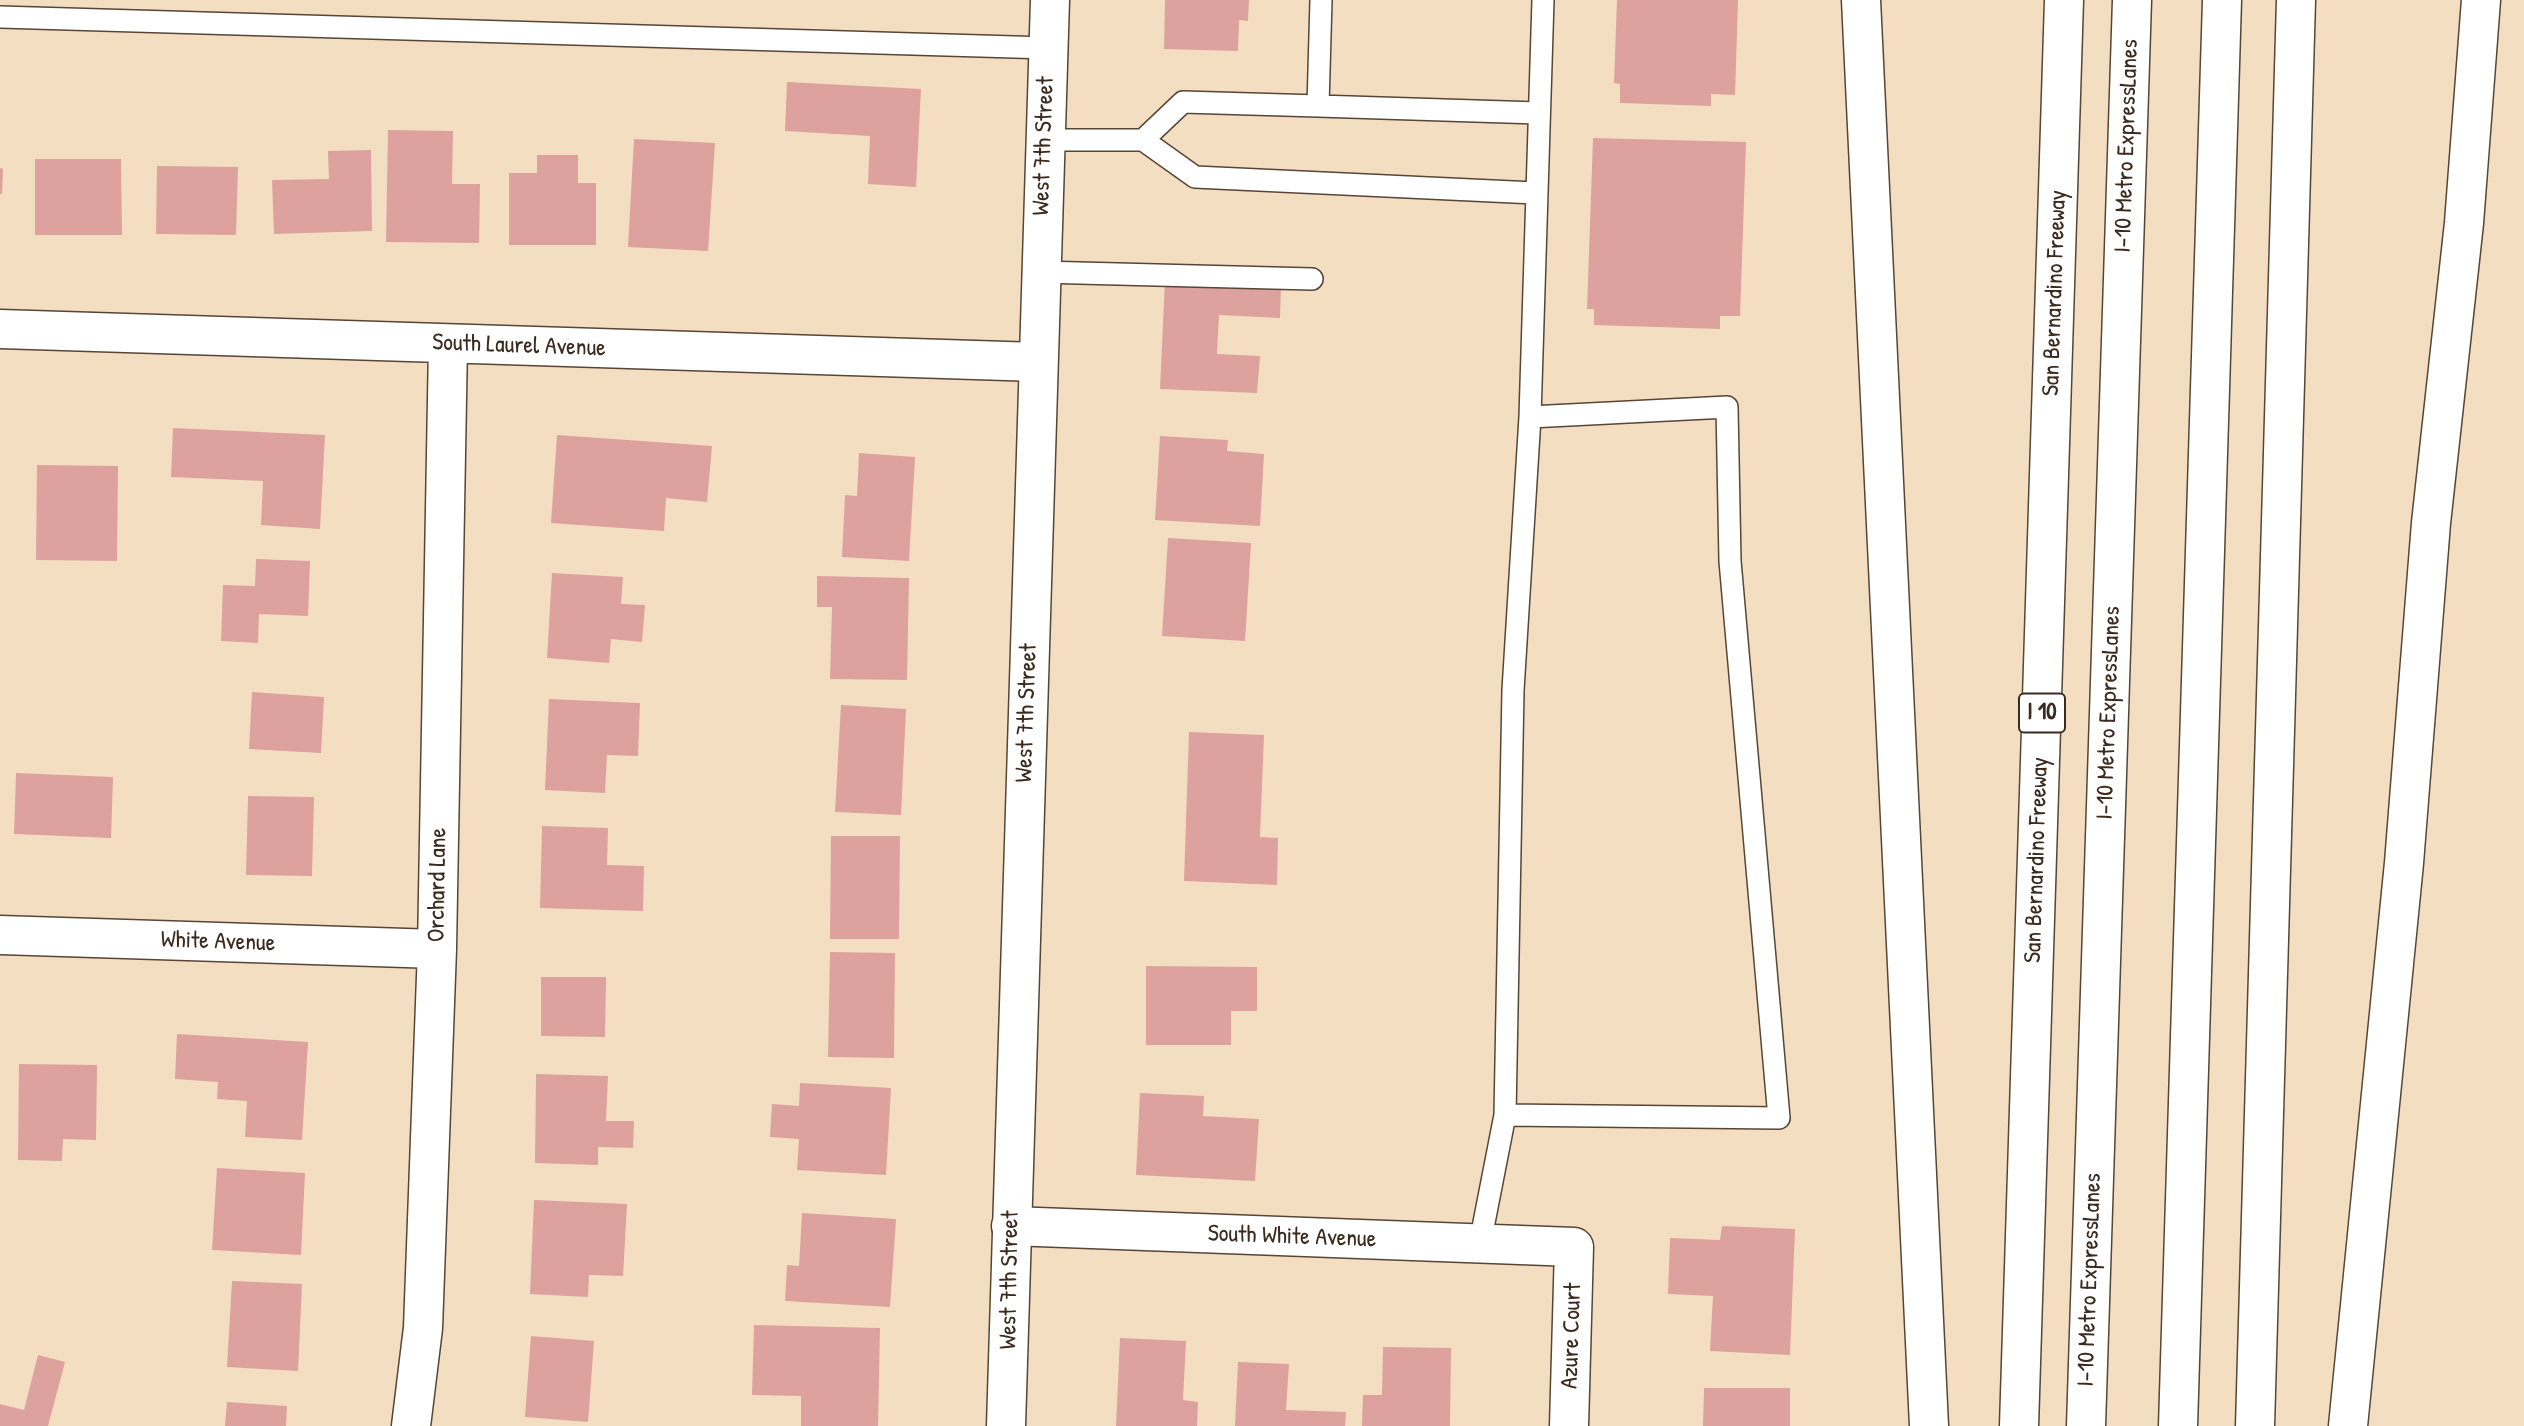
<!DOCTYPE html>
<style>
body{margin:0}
canvas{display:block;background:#f4dec1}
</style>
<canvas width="2524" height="1426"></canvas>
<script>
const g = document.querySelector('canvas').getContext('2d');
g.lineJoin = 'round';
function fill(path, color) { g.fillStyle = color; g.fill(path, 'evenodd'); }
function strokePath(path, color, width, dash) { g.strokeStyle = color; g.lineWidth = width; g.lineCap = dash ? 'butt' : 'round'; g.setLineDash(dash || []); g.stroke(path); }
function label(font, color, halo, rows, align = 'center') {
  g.font = font + ' "Patrick Hand",sans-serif'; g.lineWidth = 5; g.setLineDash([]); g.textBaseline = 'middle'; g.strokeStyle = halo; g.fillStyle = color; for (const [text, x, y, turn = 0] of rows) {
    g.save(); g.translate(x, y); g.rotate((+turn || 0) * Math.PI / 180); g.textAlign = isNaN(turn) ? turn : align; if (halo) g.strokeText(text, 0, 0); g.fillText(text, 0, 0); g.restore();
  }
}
const building = new Path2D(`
 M1165 0H1249L1248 21 1239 20 1238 51 1164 49Z
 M1617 0H1738L1735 95 1711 94V106L1620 103V84L1614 83Z
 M787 82 921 89 916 187 868 184 870 136 785 131Z
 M388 130 453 131 452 184H480L479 243 386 242Z
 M1593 138 1746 142 1740 316H1720V329L1594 325V309H1587Z
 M634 139 715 143 708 251 628 247Z
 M371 150 372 231 274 234 272 180 329 179 328 151Z
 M537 155H578V183H596V245H509V173H537Z
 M35 159H121L122 235H35Z
 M157 166 238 167 236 235 156 234Z
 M0 168 3 169 2 194H0Z
 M1165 280 1281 286 1280 318 1219 315 1217 354 1260 356 1257 393 1160 389Z
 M173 428 325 435 320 529 261 525 263 481 171 477Z
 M557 435 712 446 707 502 666 498 664 531 551 523Z
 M1160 436 1228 440 1227 451 1264 454 1260 526 1155 520Z
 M859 453 915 457 909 561 842 557 845 495 857 496Z
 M37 465 118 466 117 561 36 560Z
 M1168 538 1251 543 1245 641 1162 636Z
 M256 559 310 561 308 616 259 614 258 643 221 641 223 585 255 586Z
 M552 573 623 577 621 604 645 605 642 642 611 639 609 663 547 658Z
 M817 576 909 578 907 680 830 679 832 607H817Z
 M252 692 324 697 321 753 249 749Z
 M549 699 640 703 638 756 607 755 605 793 545 790Z
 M841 705 906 709 901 815 835 812Z
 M1189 732 1264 735 1260 837 1278 838 1277 885 1184 881Z
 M16 773 113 777 111 838 14 834Z
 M248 796 314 797 312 876 246 875Z
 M542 826 608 828 607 865 644 866 643 911 540 908Z
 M831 836H900L899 939H830Z
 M830 952 895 953 894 1058 828 1057Z
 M1146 966 1257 967V1011H1231V1045H1146Z
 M541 977H606L605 1037 541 1036Z
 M177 1034 308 1042 302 1140 245 1137 247 1101 217 1099 218 1082 175 1079Z
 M19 1064 97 1065 96 1140 63 1139 62 1161 18 1160Z
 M536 1074 608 1076 606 1121H634L633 1148 598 1147V1165L535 1163Z
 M800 1083 891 1088 886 1175 797 1170 799 1139 770 1137 772 1104 799 1106Z
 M1140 1093 1204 1096 1203 1116 1259 1119 1255 1181 1136 1175Z
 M217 1168 305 1173 301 1255 212 1250Z
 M534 1200 627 1204 623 1276 589 1275 588 1297 530 1294Z
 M802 1213 896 1219 890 1307 785 1301 787 1265 799 1266Z
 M1722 1226 1795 1229 1790 1355 1710 1351 1713 1296 1668 1294 1670 1238 1720 1240Z
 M232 1281 302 1284 298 1371 227 1367Z
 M754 1325 880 1328 878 1426H801V1396L752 1395Z
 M531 1336 594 1341 588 1422 525 1417Z
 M1120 1338 1186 1341 1183 1400 1198 1402 1197 1426H1116Z
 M1383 1347 1451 1348 1450 1426H1362L1363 1395H1382Z
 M38 1355 65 1362 48 1426H0V1404L24 1410Z
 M1238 1362 1289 1364 1286 1410 1346 1412 1345 1426H1235Z
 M1704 1388H1790V1426H1703Z
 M227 1402 287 1406 286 1426H225Z`);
const service = new Path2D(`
 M0 17 1048 48
 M1318 106 1538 113
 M1045 140H1143L1195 177 1535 193
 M1143 140 1183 102 1318 106 1321 0
 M1040 272 1312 279
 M1505 1115 1779 1118 1730 561 1727 407 1530 417
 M1480 1243 1505 1115 1513 690 1530 417 1543 0`);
const minor = new Path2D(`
 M0 329 1038 362
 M0 935 437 949
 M1011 1226 1574 1247 1569 1426
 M411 1426 423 1328 437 949 448 344`);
const tertiary = new Path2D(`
 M1006 1426 1050 0`);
const motorway = new Path2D(`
 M1861 0 1929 1426
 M2019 1426 2064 0
 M2086 1426 2132 0
 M2178 1426 2222 0
 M2255 1426 2296 0
 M2348 1426 2404 863 2431 523 2464 223 2481 0`);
const shields = [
 [2042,713,46]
];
const shieldNames = [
 ["I 10",2042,713]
];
const streetNames = [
 ["West 7th Street",1044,146,-88],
 ["I-10 Metro ExpressLanes",2127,146,-88],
 ["San Bernardino Freeway",2055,293,-88],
 ["South Laurel Avenue",519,346,2],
 ["West 7th Street",1027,713,-88],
 ["I-10 Metro ExpressLanes",2109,713,-88],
 ["San Bernardino Freeway",2037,860,-88],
 ["Orchard Lane",438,885,-89],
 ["White Avenue",218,942,2],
 ["South White Avenue",1292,1237,2],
 ["West 7th Street",1010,1280,-89],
 ["I-10 Metro ExpressLanes",2090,1280,-88],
 ["Azure Court",1572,1336,-88]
];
fill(building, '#dea29e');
strokePath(service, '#574536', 24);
strokePath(minor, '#574536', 41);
strokePath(tertiary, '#574536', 41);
strokePath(motorway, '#574536', 41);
strokePath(service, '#fff', 21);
strokePath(minor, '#fff', 38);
strokePath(tertiary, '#fff', 38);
strokePath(motorway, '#fff', 38);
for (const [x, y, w] of shields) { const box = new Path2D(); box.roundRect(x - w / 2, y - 19.5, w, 39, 5); g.fillStyle = '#fff'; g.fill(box); strokePath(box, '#3b2a1e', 2); }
label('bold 23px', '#3b2a1e', null, shieldNames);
label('24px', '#3b2a1e', '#fff', streetNames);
</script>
